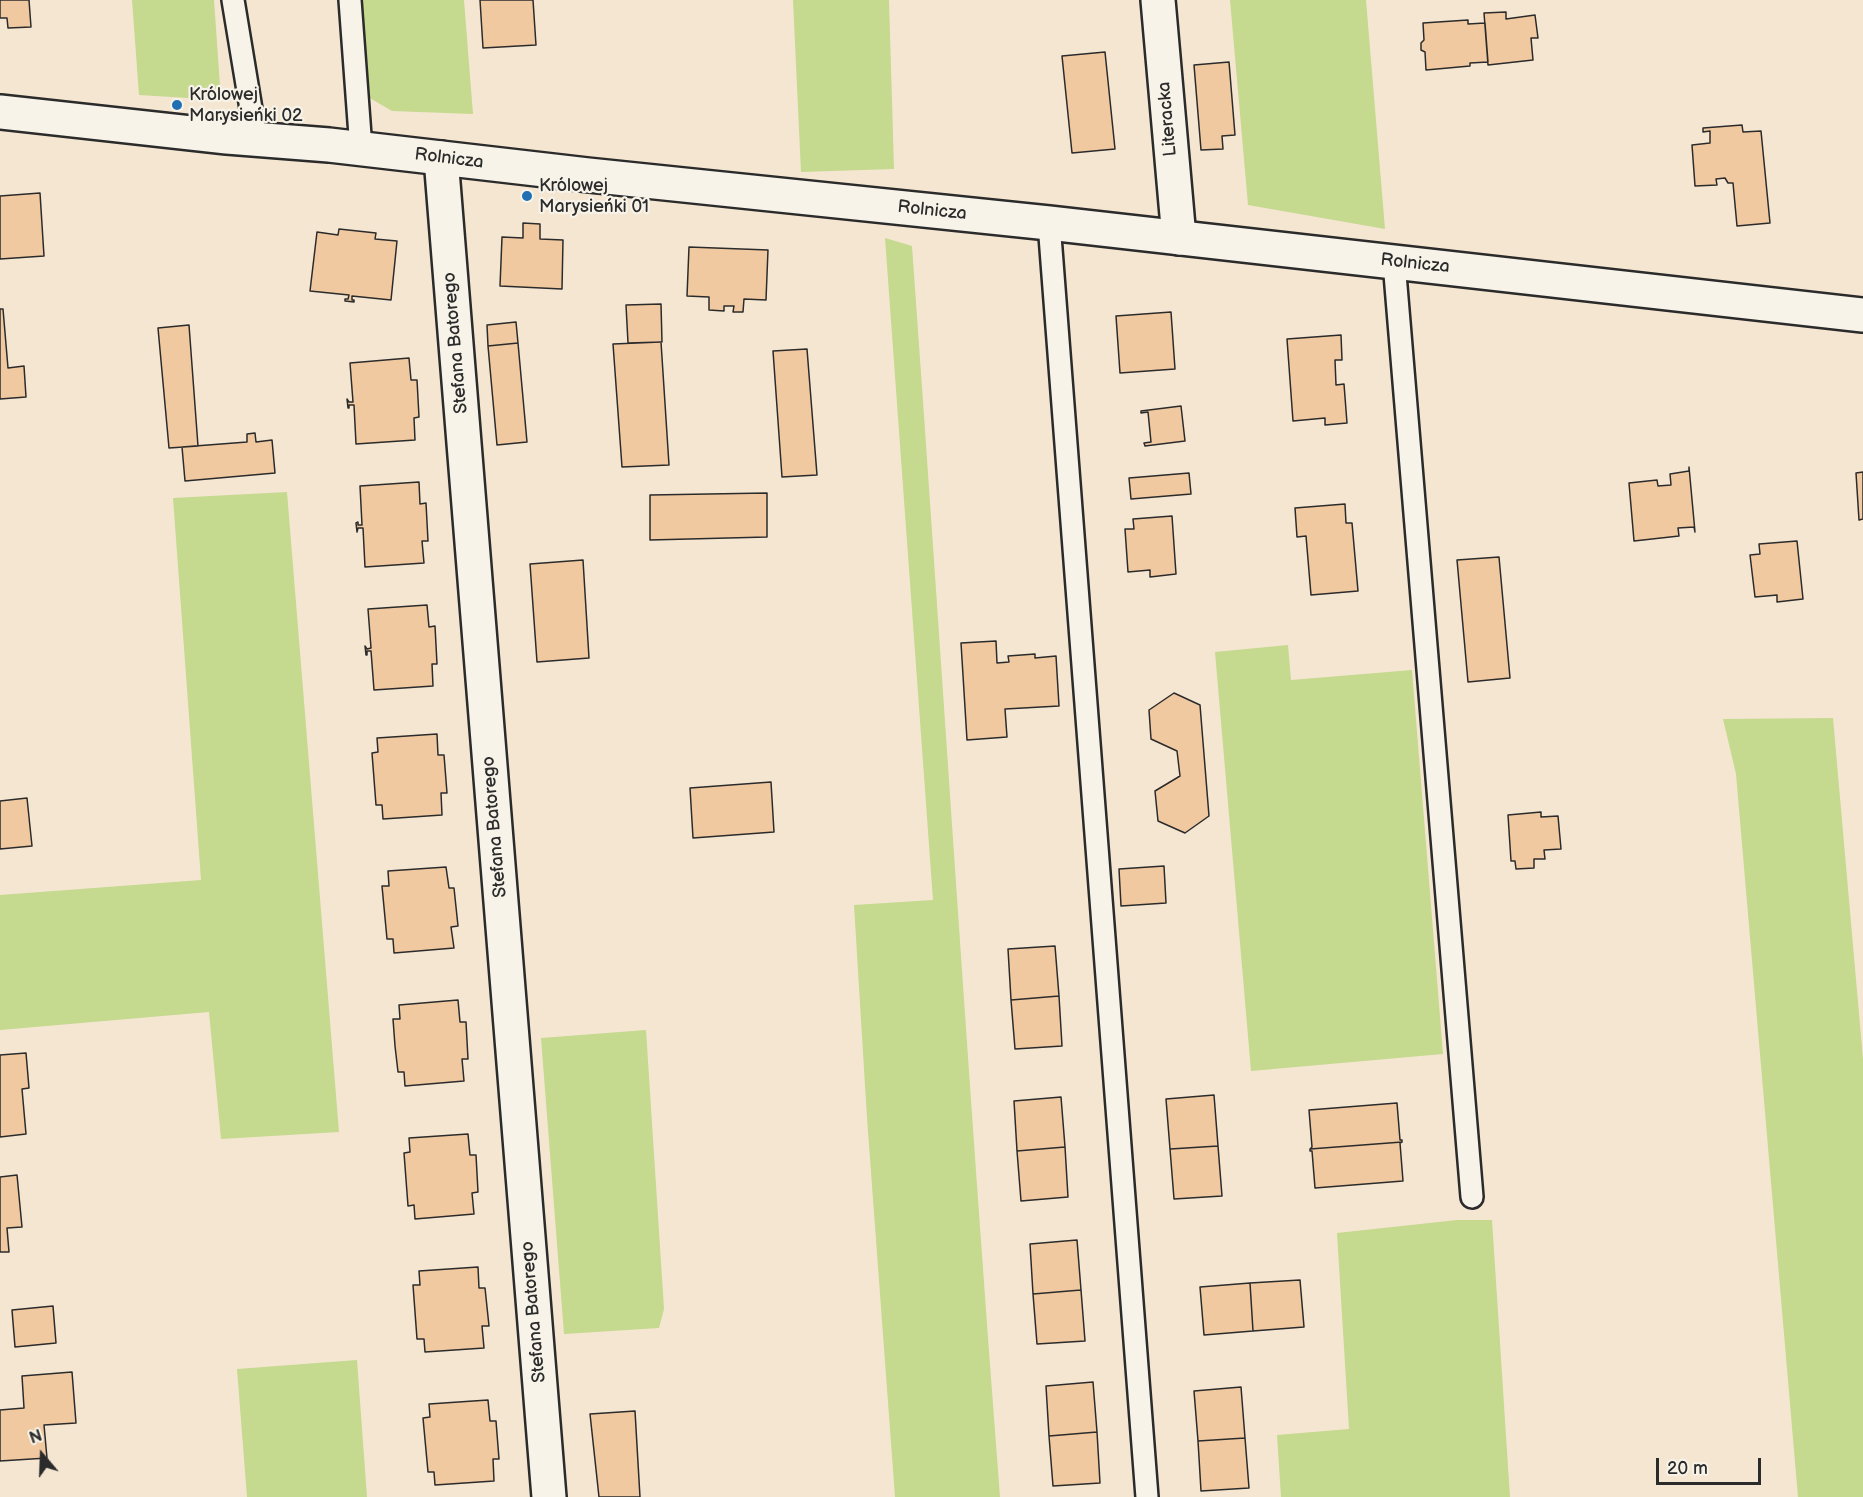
<!DOCTYPE html>
<meta charset="utf-8">
<style>
body{margin:0}
#map{position:relative;width:1863px;height:1497px;overflow:hidden;background:#f5e6d2;font-family:"Balsamiq Sans",sans-serif}
canvas{display:block}
.north{position:absolute;left:12px;top:1425px;width:60px;height:60px;-webkit-text-stroke:4px #f7f3e8;paint-order:stroke;rotate:341deg;font-size:16px;font-weight:700;line-height:24px;text-align:center;color:#2b2b2b}
.north::after{content:'';display:block;margin:auto;width:21px;height:27px;background:#2b2b2b;clip-path:polygon(50% 0,100% 100%,50% 72%,0 100%)}
.scale{position:absolute;left:1656px;top:1458px;width:105px;height:27px;box-sizing:border-box;border:3px solid #2b2b2b;border-top:0;padding-left:8px;font-size:18px;line-height:21px;white-space:nowrap;color:#2b2b2b;-webkit-text-stroke:4px #f7f3e8;paint-order:stroke}
</style>
<div id="map">
<canvas width="1863" height="1497"></canvas>
<div class="north">N</div>
<div class="scale">20 m</div>
</div>
<script>
const g = document.querySelector('canvas').getContext('2d');
g.lineJoin = 'round';
function fill(path, color) { g.fillStyle = color; g.fill(path, 'evenodd'); }
function strokePath(path, color, width, dash) { g.strokeStyle = color; g.lineWidth = width; g.lineCap = dash ? 'butt' : 'round'; g.setLineDash(dash || []); g.stroke(path); }
function label(font, color, halo, rows, align = 'center') {
  g.font = font + ' "Balsamiq Sans",sans-serif'; g.lineWidth = 4.5; g.setLineDash([]); g.textBaseline = 'middle'; g.strokeStyle = halo; g.fillStyle = color; for (const [text, x, y, turn = 0] of rows) {
    g.save(); g.translate(x, y); g.rotate((+turn || 0) * Math.PI / 180); g.textAlign = isNaN(turn) ? turn : align; if (halo) g.strokeText(text, 0, 0); g.fillText(text, 0, 0); g.restore();
  }
}
const green = new Path2D(`
 M132 0H214L221 100 139 95Z
 M361 0H464L473 114 392 111 368 97Z
 M793 0H889L894 169 801 172Z
 M1230 0H1366L1385 229 1248 205Z
 M885 238 912 246C942 663 968 1080 1000 1497H895L867 1118 854 905 933 900Z
 M287 492 339 1132 221 1139 209 1012 0 1030V895L201 880 173 498Z
 M1288 645 1291 680 1412 670 1443 1054 1251 1071 1215 652Z
 M1833 718 1863 1059V1497H1798L1736 774 1723 719Z
 M646 1030 664 1309 659 1328 564 1334 541 1038Z
 M1457 1220H1492L1510 1497H1281L1277 1435 1349 1429 1337 1233Z
 M357 1360 367 1497H247L237 1369Z`);
const building = new Path2D(`
 M0 0H29L31 27 8 28 7 18H0Z
 M480 0H533L536 45 483 48Z
 M1506 12V19L1535 15 1538 38H1531L1533 60 1488 65 1484 13Z
 M1468 20V24L1485 23 1488 62 1470 63V66L1426 70 1425 52 1421 50V43L1424 40 1423 23Z
 M1105 52 1115 149 1072 153 1062 56Z
 M1229 62 1235 135 1222 136 1223 149 1201 150 1194 65Z
 M1742 125 1743 132 1761 131 1770 223 1737 226 1733 183H1728L1725 178 1716 179 1717 185 1695 186 1692 145 1710 143V131L1703 132V128Z
 M40 193 44 256 0 259V196Z
 M523 223 540 224V239L563 240 562 289 500 286 502 237 523 238Z
 M339 229 376 233 375 239 397 241 391 300 352 296V300H354V302L345 301V299H348L349 295 310 291 317 232 338 235Z
 M689 247 768 250 766 300 744 299 743 312H733L734 306H724V311L709 310V297L687 296Z
 M661 304 662 342 628 343 626 305Z
 M0 309H3L8 368 24 366 26 397 0 399Z
 M1171 312 1175 369 1120 373 1116 316Z
 M516 322 518 343 488 346 487 325Z
 M189 325 198 446 169 448 158 328Z
 M1341 335 1342 360H1335L1336 385 1344 384 1347 423 1325 425V418L1293 421 1287 339Z
 M661 342 669 465 622 467 613 344Z
 M518 343 527 442 497 445 488 346Z
 M807 349 817 475 782 477 773 351Z
 M409 358 411 380H417L419 417 414 418 415 440 356 444 354 405H349V408H348L347 399 349 402H353L350 363Z
 M1181 406 1185 441 1145 446 1144 443 1151 442 1148 412 1141 413V411Z
 M255 433 256 442 272 440 275 473 185 481 182 447 247 442V434Z
 M1689 467 1695 532 1694 527 1678 528 1679 536 1634 541 1629 483 1657 480 1658 486 1671 485 1670 474 1689 471Z
 M1863 472V519L1859 520 1856 473Z
 M1189 473 1191 494 1131 499 1129 478Z
 M419 482 420 504 426 503 428 541H422L424 563 365 567 363 528H358L357 532 356 523 358 522V525H362L360 486Z
 M767 493V537L650 540V495Z
 M1345 504 1346 523H1352L1358 591 1311 595 1306 536 1297 537 1295 508Z
 M1172 516 1176 574 1150 577V570L1128 572 1125 529H1134L1133 519Z
 M1797 541 1803 599 1777 602V595L1755 597 1750 555 1760 554 1759 544Z
 M1499 557 1510 678 1468 682 1457 560Z
 M583 560 589 658 537 662 530 564Z
 M427 605 429 627 435 626 437 664H432L433 686 374 690 371 651H367V655H366L365 646 367 649 371 648 368 609Z
 M996 641 997 663 1009 662 1008 656 1035 654V658L1056 656 1059 706 1005 709 1007 737 967 740 961 643Z
 M1174 693 1200 705 1209 816 1185 833 1158 821 1155 791 1180 776 1177 751 1151 739 1149 710Z
 M437 734 438 755H444L447 793H441L442 815 383 819 382 805H376L372 753 378 752 377 738Z
 M771 782 774 832 693 838 690 788Z
 M27 798 32 846 0 849V801Z
 M1541 812V817L1558 816 1561 849 1544 850 1545 859H1534V868L1516 869 1515 861H1511L1508 815Z
 M1164 866 1166 903 1121 906 1119 869Z
 M446 867 449 888H454L458 926 451 927 454 948 394 953 393 939H387L382 886H389L388 871Z
 M1055 946 1059 996 1011 1000 1008 949Z
 M1059 996 1062 1046 1015 1049 1011 1000Z
 M458 1000 460 1022H466L468 1059H462L464 1081 405 1086 404 1072H398L395 1046 393 1019H400L399 1005Z
 M26 1053 29 1088 22 1089 26 1134 0 1137V1055Z
 M1214 1095 1218 1146 1170 1149 1166 1099Z
 M1061 1097 1065 1147 1017 1151 1014 1101Z
 M1397 1103 1400 1140H1402V1142L1310 1149 1312 1147 1309 1110Z
 M468 1134 470 1155H476L478 1192 472 1193 474 1214 415 1219 414 1205 408 1206 404 1153 410 1152 409 1138Z
 M1402 1142 1400 1143 1403 1181 1315 1188 1312 1151H1310V1149Z
 M1218 1146 1222 1196 1174 1199 1170 1149Z
 M1065 1147 1068 1197 1021 1201 1017 1151Z
 M17 1175 22 1227 7 1228 9 1252H0V1177Z
 M1077 1240 1081 1290 1033 1294 1030 1244Z
 M478 1267 479 1288H485L489 1326H482L484 1348 425 1352 424 1339H417L413 1285H420L419 1271Z
 M1300 1280 1304 1327 1253 1331 1250 1283Z
 M1250 1283 1253 1331 1204 1335 1200 1287Z
 M1081 1290 1085 1341 1037 1344 1033 1294Z
 M53 1306 56 1343 15 1347 12 1310Z
 M72 1372 76 1423 44 1425 47 1458 0 1461V1410L24 1408 22 1376Z
 M1093 1382 1097 1432 1049 1436 1046 1386Z
 M1241 1387 1245 1438 1198 1441 1194 1391Z
 M488 1400 490 1421H496L499 1459H493L494 1481 435 1485 434 1472H428L423 1418 430 1417 429 1404Z
 M635 1411 640 1497H599L590 1414Z
 M1097 1432 1100 1483 1053 1486 1049 1436Z
 M1245 1438 1249 1488 1201 1491 1198 1441Z`);
const lane = new Path2D(`
 M233 0 256 139
 M350 0 361 149
 M1049 223 1147 1497
 M1394 262 1472 1197`);
const street = new Path2D(`
 M1158 0 1179 238
 M441 158 549 1497`);
const secondary = new Path2D(`
 M0 112 227 137 329 145 588 175 1049 223 1863 315`);
const markers = [
 [177,105,6,"#1f6fb2"],
 [527,196,6,"#1f6fb2"]
];
const poiNames = [
 ["Królowej",189,95],
 ["Marysieńki 02",189,116],
 ["Królowej",539,186],
 ["Marysieńki 01",539,207]
];
const streetNames = [
 ["Literacka",1168,119,-95],
 ["Rolnicza",449,159,7],
 ["Rolnicza",932,211,6],
 ["Rolnicza",1415,264,6],
 ["Stefana Batorego",456,343,-95],
 ["Stefana Batorego",495,827,-95],
 ["Stefana Batorego",534,1312,-95]
];
fill(green, '#c5d98f');
fill(building, '#f1c9a0');
strokePath(building, '#2b2b2b', 1.5);
strokePath(lane, '#2b2b2b', 26);
strokePath(street, '#2b2b2b', 38);
strokePath(secondary, '#2b2b2b', 38);
strokePath(lane, '#f7f3e8', 21);
strokePath(street, '#f7f3e8', 33);
strokePath(secondary, '#f7f3e8', 33);
for (const [x, y, r, color] of markers) { const dot = new Path2D(); dot.arc(x, y, r, 0, 2 * Math.PI); g.fillStyle = color; g.fill(dot); strokePath(dot, '#f7f3e8', 2); }
label('18px', '#2b2b2b', '#f7f3e8', poiNames, 'left');
label('18px', '#2b2b2b', '#f7f3e8', streetNames);
</script>
